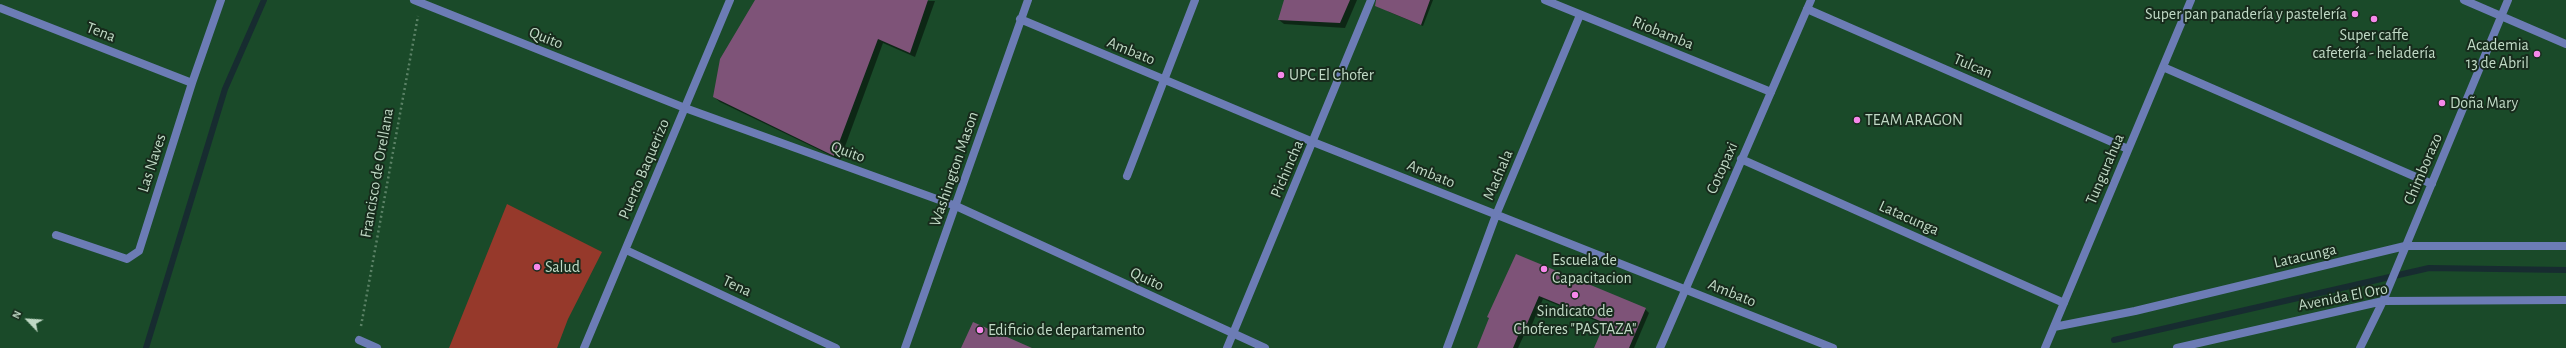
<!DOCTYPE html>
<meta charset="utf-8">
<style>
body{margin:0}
#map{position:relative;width:2566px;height:348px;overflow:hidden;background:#1a4a29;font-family:"Alegreya Sans",sans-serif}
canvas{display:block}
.north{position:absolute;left:8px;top:300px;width:40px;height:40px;-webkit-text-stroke:3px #172b1c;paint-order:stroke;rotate:295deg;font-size:11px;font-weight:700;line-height:16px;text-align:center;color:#c0d9c5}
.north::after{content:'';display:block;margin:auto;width:14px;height:18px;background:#c0d9c5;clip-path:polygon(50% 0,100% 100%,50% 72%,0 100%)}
</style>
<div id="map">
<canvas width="2566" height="348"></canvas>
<div class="north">N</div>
</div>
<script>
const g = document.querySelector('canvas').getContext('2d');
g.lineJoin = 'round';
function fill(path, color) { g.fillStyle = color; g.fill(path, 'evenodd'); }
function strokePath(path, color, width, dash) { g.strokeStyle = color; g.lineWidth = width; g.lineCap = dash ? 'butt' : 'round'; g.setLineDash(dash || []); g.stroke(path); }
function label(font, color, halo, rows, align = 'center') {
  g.font = font + ' "Alegreya Sans",sans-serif'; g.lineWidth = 4; g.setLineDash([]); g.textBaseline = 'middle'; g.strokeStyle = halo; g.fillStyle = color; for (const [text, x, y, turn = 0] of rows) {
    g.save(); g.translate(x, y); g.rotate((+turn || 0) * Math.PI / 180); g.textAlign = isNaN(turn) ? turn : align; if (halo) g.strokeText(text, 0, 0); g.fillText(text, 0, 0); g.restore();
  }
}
const green = new Path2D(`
 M507 204 602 252 568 319 557 348H449Z`);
const shadow = new Path2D(`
 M756 0 935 1 915 57 883 43 840 160 720 102 714 97Z
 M1286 0H1357L1345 28 1284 24 1279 20Z
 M1391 0H1433L1423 26 1389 12 1386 10Z
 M1517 255 1645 309 1649 313 1634 348H1595L1606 325 1543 299 1527 336 1524 335 1518 348H1478Z`);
const stream = new Path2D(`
 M2114 340 2429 268 2566 270
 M146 348 225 89 264 0`);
const building = new Path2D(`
 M755 0H928L910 53 878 39 834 156 713 97 720 59Z
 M1284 0H1350L1340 23 1278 20Z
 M1376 0H1430L1421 25 1375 6Z
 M1516 254 1646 308 1629 348H1594L1605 323 1539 296 1523 333 1520 331 1513 348H1477L1489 318 1487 317Z
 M973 322 1032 348H961Z`);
const path = new Path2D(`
 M361 326 418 16`);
const minor = new Path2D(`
 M414 0 685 108 956 206 1265 348
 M1545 0 1771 92
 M2464 0 2566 44
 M0 8 192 83
 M1807 9 2128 149
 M1020 19 1313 142 1833 348
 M2163 67 2432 184
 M1741 159 2064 303
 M1127 176 1195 0
 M56 235 127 259 139 251 192 83 221 0
 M626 250 836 348
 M2054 327 2135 311 2405 246H2566
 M359 340 377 348
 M584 348 730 0
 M905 348 1028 0
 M1227 348 1371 0
 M1447 348 1496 215 1580 15
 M2045 348 2191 0
 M2177 348 2383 301 2566 300
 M2360 348 2383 301 2508 0`);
const tertiary = new Path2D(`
 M1660 348 1811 0`);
const markers = [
 [2355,14,4,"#f788eb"],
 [2374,19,4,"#f788eb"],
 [2537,54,4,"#f788eb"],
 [1281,75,4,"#f788eb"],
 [2442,103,4,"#f788eb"],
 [1857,120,4,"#f788eb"],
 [537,267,4,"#f788eb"],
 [1544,269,4,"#f788eb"],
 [1575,295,4,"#f788eb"],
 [980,330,4,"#f788eb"]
];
const poiNames = [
 ["Super pan panadería y pastelería",2347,14,"right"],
 ["Super caffe",2374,35,"center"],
 ["cafetería - heladería",2374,53,"center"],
 ["Academia",2529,45,"right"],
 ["13 de Abril",2529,63,"right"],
 ["UPC El Chofer",1289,75],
 ["Doña Mary",2450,103],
 ["TEAM ARAGON",1865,120],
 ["Escuela de",1552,260],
 ["Capacitacion",1552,278],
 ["Salud",545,267],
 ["Sindicato de",1575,311,"center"],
 ["Choferes \"PASTAZA\"",1575,329,"center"],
 ["Edificio de departamento",988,330]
];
const streetNames = [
 ["Tena",101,32,21],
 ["Riobamba",1663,33,22],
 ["Quito",546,38,22],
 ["Ambato",1131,51,22],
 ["Tulcan",1973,66,23],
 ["Quito",848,152,20],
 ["Las Naves",152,163,-72],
 ["Cotopaxi",1722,168,-66],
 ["Puerto Baquerizo",644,169,-67],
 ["Washington Mason",954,169,-71],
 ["Pichincha",1287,169,-67],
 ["Tungurahua",2105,169,-67],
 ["Chimborazo",2423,169,-67],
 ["Francisco de Orellana",377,173,-80],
 ["Ambato",1431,174,22],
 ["Machala",1498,175,-67],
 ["Latacunga",1909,218,24],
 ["Latacunga",2305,256,-13],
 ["Quito",1147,279,25],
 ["Tena",737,286,25],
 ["Ambato",1732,293,22],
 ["Avenida El Oro",2343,297,-11]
];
fill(green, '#96392b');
fill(shadow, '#0007');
strokePath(stream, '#172c30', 6);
fill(building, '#7e5378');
strokePath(path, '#5b8266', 2.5, [2, 3]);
strokePath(minor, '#6c7cb5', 8);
strokePath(tertiary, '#6c7cb5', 8);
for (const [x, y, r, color] of markers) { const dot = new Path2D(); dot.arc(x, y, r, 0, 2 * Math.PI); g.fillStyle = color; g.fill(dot); strokePath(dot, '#172b1c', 1.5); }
label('16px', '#c0d9c5', '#172b1c', poiNames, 'left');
label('16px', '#c0d9c5', '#172b1c', streetNames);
</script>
